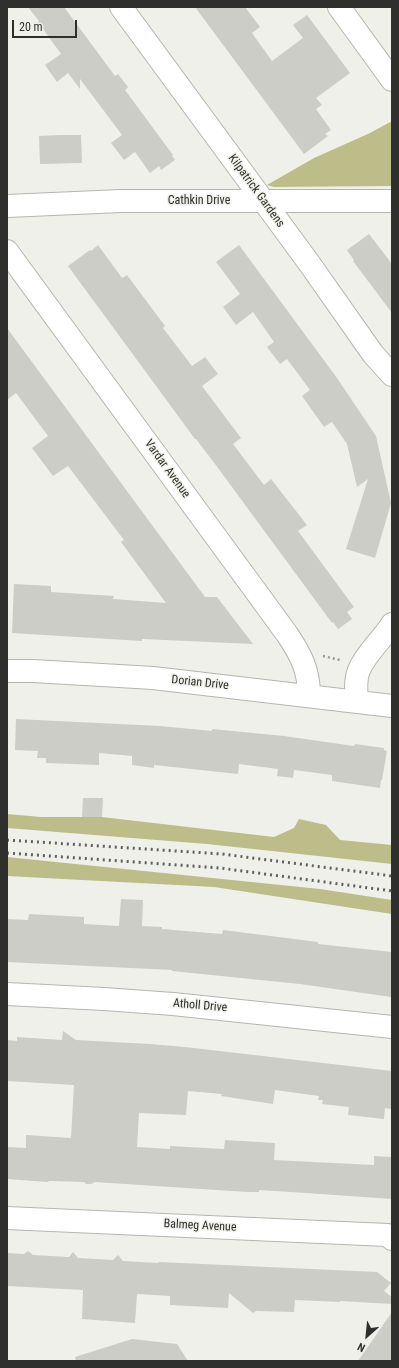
<!DOCTYPE html>
<style>
body{margin:0}
#map{position:relative;width:399px;height:1368px;overflow:hidden;background:#f0f0ea;font-family:"Roboto Condensed",sans-serif}
canvas{display:block}
.frame{position:absolute;inset:0;border:8px solid #2f2f2d;pointer-events:none}
.north{position:absolute;left:347px;top:1316px;width:40px;height:40px;-webkit-text-stroke:3px #f0f0ea;paint-order:stroke;rotate:207deg;font-size:11px;font-weight:700;line-height:16px;text-align:center;color:#2f2f2d}
.north::after{content:'';display:block;margin:auto;width:14px;height:18px;background:#2f2f2d;clip-path:polygon(50% 0,100% 100%,50% 72%,0 100%)}
.scale{position:absolute;left:12px;top:20px;width:65px;height:18px;box-sizing:border-box;border:2px solid #2f2f2d;border-top:0;padding-left:5px;font-size:12px;line-height:14px;white-space:nowrap;color:#2f2f2d;-webkit-text-stroke:3px #f0f0ea;paint-order:stroke}
</style>
<div id="map">
<canvas width="399" height="1368"></canvas>
<div class="frame"></div>
<div class="north">N</div>
<div class="scale">20 m</div>
</div>
<script>
const g = document.querySelector('canvas').getContext('2d');
g.lineJoin = 'round';
function fill(path, color) { g.fillStyle = color; g.fill(path, 'evenodd'); }
function strokePath(path, color, width, dash) { g.strokeStyle = color; g.lineWidth = width; g.lineCap = dash ? 'butt' : 'round'; g.setLineDash(dash || []); g.stroke(path); }
function label(font, color, halo, rows, align = 'center') {
  g.font = font + ' "Roboto Condensed",sans-serif'; g.lineWidth = 3; g.setLineDash([]); g.textBaseline = 'middle'; g.strokeStyle = halo; g.fillStyle = color; for (const [text, x, y, turn = 0] of rows) {
    g.save(); g.translate(x, y); g.rotate((+turn || 0) * Math.PI / 180); g.textAlign = isNaN(turn) ? turn : align; if (halo) g.strokeText(text, 0, 0); g.fillText(text, 0, 0); g.restore();
  }
}
const forest = new Path2D(`
 M392 121V186L274 187 267 185 314 158 370 133Z
 M7 814 41 817H102L274 837 294 828 299 819 326 825 340 840 392 845V864L207 844 7 828Z
 M7 857 320 889 392 900V914L214 887 7 876Z`);
const building = new Path2D(`
 M28 7H64L115 76 118 74 128 87 125 90 173 155 172 156 175 160 161 170 159 166 150 173 135 152 124 160 111 143 122 135 80 79V89L68 73 57 82 45 65 61 54 38 22 39 21Z
 M195 7H245L260 27 252 33 272 61 303 38 293 25 307 15 350 73 316 98 322 105 316 109 331 130 325 134 328 136 304 154Z
 M60 135H81L82 163 40 164 39 136Z
 M369 234 392 264V313L353 261 354 260 347 250Z
 M98 245 122 278 127 275 165 326 163 328 192 366 205 357 218 374 202 386 241 438 233 444 264 485 271 479 307 525 298 531 354 607 347 612 352 619 338 629 333 622 332 623 218 468 196 439H195L68 266 90 250 91 251Z
 M239 245 337 378 376 436 391 503 375 558 346 549 368 479 357 487 347 444 332 422 324 427 302 396 310 390 287 359 280 364 267 347 274 342 253 312 236 325 223 307 240 294 216 262Z
 M7 328 205 597H217L253 644 142 639V641L12 633 14 584 51 586V592L114 596 113 599 166 603 121 542 124 540 68 466 53 476 32 448 48 436 16 393 7 400Z
 M16 719 160 726 212 731V729L284 736 354 746 355 744 384 748V750L387 751 382 780H381L380 788 332 781V775L294 770 293 778 277 776 278 769 239 764 238 774 154 765V768L132 765V756L99 753V765L46 763V758H37L38 751 15 750Z
 M83 798H103L102 817H82Z
 M121 899 143 900 142 926 162 927V929L222 934 223 930 318 942V944L392 952 391 997 300 984 172 971V970L7 962V919L28 920 29 914 84 917V924L119 926Z
 M63 1031 76 1040 150 1044 185 1047 392 1071V1109L385 1108 384 1119 348 1115 349 1107 322 1104 323 1100H318L319 1096 275 1090 273 1104 221 1096 222 1094 188 1091 186 1115 139 1113 137 1147 170 1149V1146L224 1149 225 1140 275 1143 274 1160 374 1165V1156L392 1157V1199L306 1193 259 1190V1192H247L95 1182 91 1184H86L84 1182 50 1181 47 1182 7 1179V1147L26 1148V1135L71 1138 74 1085 7 1081V1040L17 1041V1037L62 1040Z
 M28 1251 33 1255 69 1257 73 1252 78 1258 113 1260 118 1255 123 1261 158 1263 159 1262 377 1272 391 1283 384 1291 392 1297V1304L340 1301V1302L295 1300 294 1312 256 1311 253 1313 229 1293 228 1308 170 1305V1296L137 1294 135 1323 82 1319 83 1290 7 1286V1253L24 1254Z
 M392 1312V1361H358Z
 M132 1339 177 1344 188 1361H76L75 1357Z`);
const path = new Path2D(`
 M323 656 340 660`);
const street = new Path2D(`
 M121 7 309 263 373 354 392 375
 M339 7 392 80
 M7 206 121 201H392
 M7 251 287 634C301 655 309 670 309 695
 M7 671H33L153 678 392 706
 M357 701C356 691 355 680 359 670 366 653 382 640 392 624
 M7 994 104 999 173 1004 392 1027
 M7 1218 365 1234 388 1235 392 1239`);
const rail = new Path2D(`
 M7 840 222 854 392 876
 M7 853 220 868 392 891`);
const streetNames = [
 ["Kilpatrick Gardens",256,191,54],
 ["Cathkin Drive",199,201],
 ["Vardar Avenue",167,469,54],
 ["Dorian Drive",200,683,6],
 ["Atholl Drive",200,1006,5],
 ["Balmeg Avenue",200,1226,3]
];
fill(forest, '#bcbd89');
fill(building, '#cccdc7');
strokePath(street, '#b6b6b0', 24);
strokePath(path, '#999995', 2.5, [2, 3]);
strokePath(street, '#fff', 22);
strokePath(rail, '#61615e', 3, [2, 4]);
label('12px', '#2f2f2d', '#f0f0ea', streetNames);
</script>
